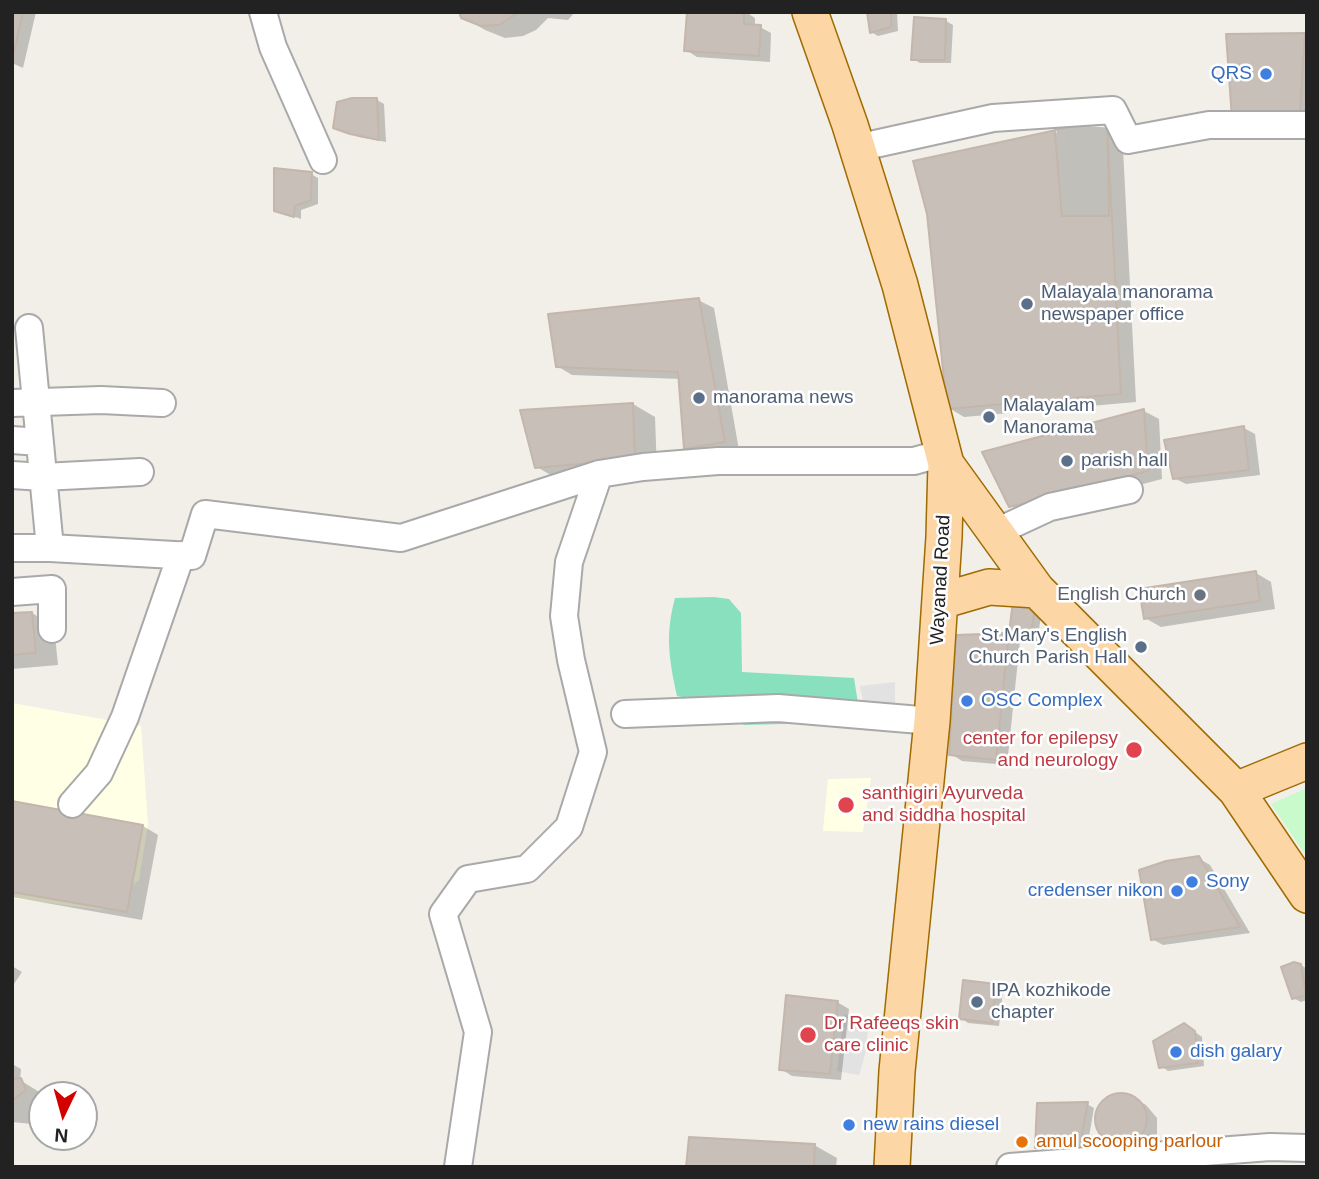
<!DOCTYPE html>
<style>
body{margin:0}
#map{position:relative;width:1319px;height:1179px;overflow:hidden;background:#f2efe9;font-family:Helvetica,sans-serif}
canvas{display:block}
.frame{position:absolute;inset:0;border:14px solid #222;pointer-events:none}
.north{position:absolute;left:28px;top:1081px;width:70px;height:70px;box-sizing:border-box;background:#fff;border:2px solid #a7a7a7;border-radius:50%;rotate:185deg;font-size:19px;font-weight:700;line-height:28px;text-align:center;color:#222}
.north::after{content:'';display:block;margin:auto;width:24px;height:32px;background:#d40000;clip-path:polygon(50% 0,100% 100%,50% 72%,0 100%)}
</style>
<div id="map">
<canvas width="1319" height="1179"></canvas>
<div class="frame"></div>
<div class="north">N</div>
</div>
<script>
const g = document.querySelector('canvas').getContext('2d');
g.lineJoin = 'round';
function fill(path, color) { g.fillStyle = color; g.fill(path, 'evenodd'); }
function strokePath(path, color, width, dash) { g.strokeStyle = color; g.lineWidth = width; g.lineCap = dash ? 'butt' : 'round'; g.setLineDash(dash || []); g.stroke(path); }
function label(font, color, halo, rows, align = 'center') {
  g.font = font + ' Helvetica,sans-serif'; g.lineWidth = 5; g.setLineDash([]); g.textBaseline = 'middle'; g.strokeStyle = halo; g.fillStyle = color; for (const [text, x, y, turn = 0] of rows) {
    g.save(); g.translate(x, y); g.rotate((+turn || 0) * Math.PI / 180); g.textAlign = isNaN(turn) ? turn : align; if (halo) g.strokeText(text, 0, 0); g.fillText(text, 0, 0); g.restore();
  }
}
const education = new Path2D(`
 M12 703 141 726 148 824 139 880 102 910 12 898Z
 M871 778 863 832 823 831 828 779Z`);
const park = new Path2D(`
 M1307 788V857L1271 804Z`);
const pitch = new Path2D(`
 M714 597 729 599 741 613 742 672 854 678 861 722 744 725 724 705 677 696C669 659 665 635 675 598Z`);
const parking = new Path2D(`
 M895 682V720L866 717 860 686Z
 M844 1014 869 1022 865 1055 859 1075 837 1071Z`);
const shadow = new Path2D(`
 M12 12H36L23 68 12 63Z
 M461 12H575L568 20 548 18 536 30 523 36 505 38 485 30 462 16Z
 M689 12H746L755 18V27H760L771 33 770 62 697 57 686 50Z
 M868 12H897L898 31 878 36 871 32Z
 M946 21 953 25 951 63H920L913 59Z
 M1304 34 1307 36V119L1245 124Z
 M377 100 384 104 386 142 359 137 342 131Z
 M1056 123 1122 129 1136 402 964 417 949 408 1057 131Z
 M311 174 318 178V204L301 210V219L276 210Z
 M698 300 714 308 739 450 700 457 685 448 681 379 572 375 557 366Z
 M633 404 655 417 657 471 559 480 537 467Z
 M1144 411 1159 419 1162 479 1026 515 1011 506Z
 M1244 428 1255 434 1260 475 1186 484 1174 478Z
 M1256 573 1271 582 1275 609 1161 627 1145 618Z
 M1014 603 1042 610 1037 641 1011 635Z
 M32 613 54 626 58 665 12 669V615Z
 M1010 635 1020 641 1007 765 962 761 951 754 957 637Z
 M12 803 143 826 158 835 142 920 12 897Z
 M1198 858 1210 865 1250 933 1163 945 1152 939Z
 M1301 965 1307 969V1000L1301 1002 1293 998Z
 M12 966 22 972 12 987Z
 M995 986 1003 990 999 1026 968 1023 961 1018Z
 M837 1002 849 1009 841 1080 792 1076 781 1069Z
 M1191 1029 1202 1037 1204 1066 1168 1071 1161 1066Z
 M12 1064 21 1069 20 1080 44 1095H42V1106L35 1112 32 1124 12 1122Z
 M1117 1095 1134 1098 1146 1105 1157 1118V1134L1153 1141 1140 1149 1125 1148 1106 1137 1097 1124V1117L1103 1103Z
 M1087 1104 1094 1108 1087 1148 1044 1151 1037 1147Z
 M814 1145 837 1158 836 1167H688Z`);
const building = new Path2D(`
 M12 12H23L12 61Z
 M459 12H519L500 25 481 26 461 18Z
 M687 12H744V24L761 25 759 56 684 51Z
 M867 12H891V27L870 33Z
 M914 17 946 19 945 60H911Z
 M1305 33 1300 113 1232 119 1226 34Z
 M352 98H377L379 140 350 134 333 128 337 102Z
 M1107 119 1109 216H1062L1054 122Z
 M1107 119 1121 394 947 409 927 214 913 161Z
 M274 168 312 172 311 200 295 206 294 217 274 211Z
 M699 298 725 442 684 449 678 372 556 367 548 314Z
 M633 403 635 459 535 468 520 410Z
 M1144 409 1148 471 1009 507 982 452Z
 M1244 426 1249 470 1173 479 1164 440Z
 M1256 571 1260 601 1144 619 1139 589Z
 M1013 601 1036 604 1030 638 1009 633Z
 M32 612 36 653 12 655V613Z
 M1009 633 996 760 949 755 956 635Z
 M12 801 143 825 127 912 12 892Z
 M1199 856 1240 927 1151 940 1139 870 1166 861Z
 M1294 962 1301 964 1306 995 1292 999 1281 967Z
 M963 980 996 984 992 1023 959 1019Z
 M786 995 838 1001 830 1074 779 1070Z
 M1184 1023 1195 1031 1198 1063 1159 1068 1153 1041Z
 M21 1078 26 1090 12 1101V1079Z
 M1095 1119a26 26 0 1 1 52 0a26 26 0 1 1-52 0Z
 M1088 1102 1080 1145 1035 1148 1037 1103Z
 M689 1137 815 1144 814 1167H686Z`);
const minor = new Path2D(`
 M263 12 273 47 323 160
 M857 150 866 146 993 118 1113 110 1128 140 1209 125H1307
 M29 328 50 548
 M12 403 101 400 162 403
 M12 440 39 442
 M12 475 43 477 140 472
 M994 533 1050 507 1129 490
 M12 548H50L192 556 205 514 401 538 599 474 643 467 718 461H914L943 453
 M12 592 52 589V629
 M625 714 778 708 932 721
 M72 804 99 773 125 717 181 555
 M458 1167 478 1032 443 914 468 879 527 869 569 827 593 752 571 660 564 616 569 562 599 474
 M1010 1167 1270 1147 1307 1148`);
const major = new Path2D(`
 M810 12 850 125 900 285 946 464 944 537 932 721 897 1071 892 1167
 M946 464 1037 590 1236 790 1307 895
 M941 601 989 587 1037 590
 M1236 790 1307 761`);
const markers = [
 [1266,74,7,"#3f7fe0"],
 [1027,304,7,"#5c6f8a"],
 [699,398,7,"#5c6f8a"],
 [989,417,7,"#5c6f8a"],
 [1067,461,7,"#5c6f8a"],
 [1200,595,7,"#6b7280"],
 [1141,647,7,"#5c6f8a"],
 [967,701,7,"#3f7fe0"],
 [1134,750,9,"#e0444e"],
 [846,805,9,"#e0444e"],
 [1192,882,7,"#3f7fe0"],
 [1177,891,7,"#3f7fe0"],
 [977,1002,7,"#5c6f8a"],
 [808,1035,9,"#e0444e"],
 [1176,1052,7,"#3f7fe0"],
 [849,1125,7,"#3f7fe0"],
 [1022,1142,7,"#e8710a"]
];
const shopNames = [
 ["QRS",1252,74,"right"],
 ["OSC Complex",981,701],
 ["Sony",1206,882],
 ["credenser nikon",1163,891,"right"],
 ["dish galary",1190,1052],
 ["new rains diesel",863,1125]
];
const serviceNames = [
 ["Malayala manorama",1041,293],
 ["newspaper office",1041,315],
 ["manorama news",713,398],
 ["Malayalam",1003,406],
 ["Manorama",1003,428],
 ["parish hall",1081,461],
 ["St.Mary's English",1127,636,"right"],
 ["Church Parish Hall",1127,658,"right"],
 ["IPA kozhikode",991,991],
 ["chapter",991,1013]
];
const streetNames = [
 ["Wayanad Road",941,580,-87]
];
const worshipNames = [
 ["English Church",1186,595]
];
const healthNames = [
 ["center for epilepsy",1118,739,"right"],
 ["and neurology",1118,761,"right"],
 ["santhigiri Ayurveda",862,794],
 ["and siddha hospital",862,816],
 ["Dr Rafeeqs skin",824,1024],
 ["care clinic",824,1046]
];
const foodNames = [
 ["amul scooping parlour",1036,1142]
];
fill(education, '#ffffe5');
fill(park, '#c8facc');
fill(pitch, '#88e0be');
fill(parking, '#e2e2e2');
fill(shadow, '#0003');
fill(building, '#c7bfb8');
strokePath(building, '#c4b6ab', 2);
strokePath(minor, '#a9a9a9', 30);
strokePath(major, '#a06b00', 38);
strokePath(minor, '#fff', 26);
strokePath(major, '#fcd6a4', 35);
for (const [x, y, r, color] of markers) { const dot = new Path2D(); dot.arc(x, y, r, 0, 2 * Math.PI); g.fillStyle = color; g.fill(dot); strokePath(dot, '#fff', 2.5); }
label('19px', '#366cbe', '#fff', shopNames, 'left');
label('19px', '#4e5e75', '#fff', serviceNames, 'left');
label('19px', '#222', '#fff', streetNames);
label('19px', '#5b616d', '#fff', worshipNames, 'right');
label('19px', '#be3a42', '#fff', healthNames, 'left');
label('19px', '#c56008', '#fff', foodNames, 'left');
</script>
